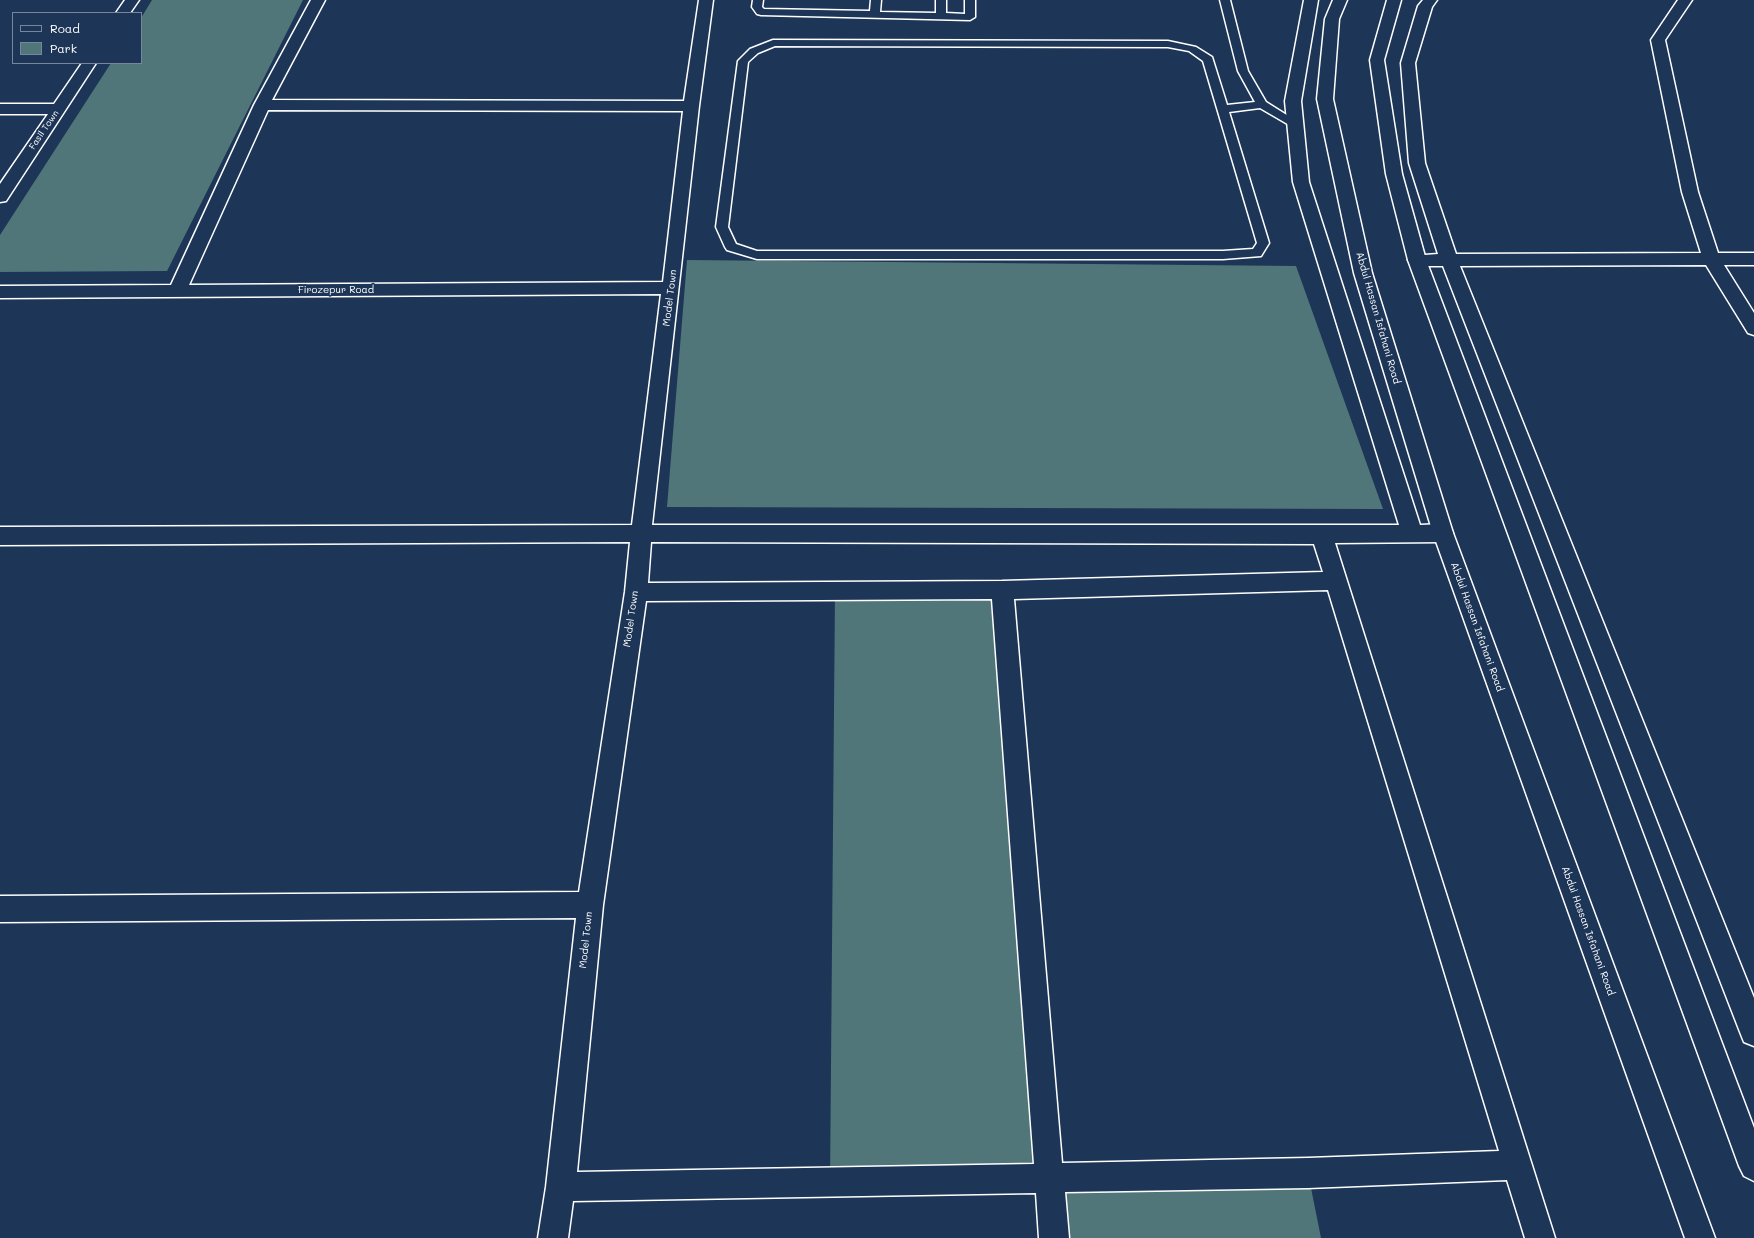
<!DOCTYPE html>
<style>
body{margin:0}
#map{position:relative;width:1754px;height:1238px;overflow:hidden;background:#1d3557;font-family:Mali,sans-serif}
canvas{display:block}
.legend{position:absolute;left:12px;top:12px;width:130px;height:52px;box-sizing:border-box;background:#1d3557;border:1px solid #77869a;margin:0;padding:5px 7px;list-style:none;font-size:12px;color:#fff}
.legend li{display:flex;align-items:center;gap:8px;height:20px}
.legend b{width:20px;border:1px solid #77869a}
</style>
<div id="map">
<canvas width="1754" height="1238"></canvas>
<ul class="legend">
<li><b style="height:5px;background:#1d3557"></b>Road</li>
<li><b style="height:11px;background:#507679"></b>Park</li>
</ul>
</div>
<script>
const g = document.querySelector('canvas').getContext('2d');
g.lineJoin = 'round';
function fill(path, color) { g.fillStyle = color; g.fill(path, 'evenodd'); }
function strokePath(path, color, width, dash) { g.strokeStyle = color; g.lineWidth = width; g.lineCap = dash ? 'butt' : 'round'; g.setLineDash(dash || []); g.stroke(path); }
function label(font, color, halo, rows, align = 'center') {
  g.font = font + ' Mali,sans-serif'; g.lineWidth = 3.5; g.setLineDash([]); g.textBaseline = 'middle'; g.strokeStyle = halo; g.fillStyle = color; for (const [text, x, y, turn = 0] of rows) {
    g.save(); g.translate(x, y); g.rotate((+turn || 0) * Math.PI / 180); g.textAlign = isNaN(turn) ? turn : align; if (halo) g.strokeText(text, 0, 0); g.fillText(text, 0, 0); g.restore();
  }
}
const green = new Path2D(`
 M152 0H303L167 271 0 272V235L111 63H141V18Z
 M687 260 1296 266 1383 509 667 507Z
 M1002 590 1049 1177 1308 1173 1321 1238H1054L1049 1177 830 1183 835 591Z`);
const lane = new Path2D(`
 M753 0H763L762 7 764 9 870 11 871 0H881L880 12 936 13V0H946V13L965 14V0H975V17L970 20 761 15 757 14 752 7Z
 M1220 0H1230L1248 71 1266 102 1301 124 1295 127 1291 126 1260 108 1229 112 1269 243 1261 256 1223 259H757L727 250 725 247 716 227 738 61 750 49 773 40 1168 41 1196 47 1212 57 1227 105 1255 102 1238 71ZM775 46 1168 47 1189 51 1203 61 1257 243 1253 249 1223 251H757L736 244 728 227 748 62 758 53Z`);
const street = new Path2D(`
 M125 0H139L130 13H116Z
 M311 0H325L272 100 684 101 699 0H713L699 106 652 525H1399L1293 182 1285 101 1304 0H1318L1301 101 1309 182 1420 525 1443 524 1450 527 1453 533 1450 539 1443 542 1335 543 1555 1238H1525L1507 1180 1308 1188 1065 1192 1069 1238H1039L1036 1193 573 1201 568 1238H538L546 1187 576 918 0 922V896L579 892 625 592 630 542 0 545V527L632 525 661 294 0 298V286L171 285 254 105ZM268 110 683 111 663 282 189 285ZM651 542 1314 544 1323 572 1002 581 648 583ZM1328 590 1499 1151 1308 1158 1062 1163 1014 599ZM992 599 1034 1164 577 1172 603 905 646 601Z
 M1423 0H1437L1432 7 1415 63 1425 163 1456 254 1701 253 1682 192 1651 40 1678 0H1692L1665 40 1698 192 1718 253H1754V265H1724L1754 313V335L1748 333 1706 265 1460 266 1754 998V1046L1744 1042 1740 1032 1443 266H1417L1411 264 1408 260 1411 256 1438 254 1409 163 1401 63 1418 6Z
 M82 63H96L6 201 0 202V184L48 114H0V104H54Z`);
const secondary = new Path2D(`
 M1333 0H1347L1339 19 1333 99 1372 273 1453 533 1715 1238H1685L1433 533 1354 273 1317 99 1325 19Z
 M1387 0H1401L1384 60 1402 174 1426 260 1754 1128V1181L1744 1176 1739 1166 1408 260 1386 174 1370 60Z`);
const farStreetnames = [
 ["Fasil Town",44,130,-56]
];
const streetNames = [
 ["Firozepur Road",336,290],
 ["Model Town",670,298,-83],
 ["Abdul Hassan Isfahani Road",1378,318,74],
 ["Model Town",631,619,-82],
 ["Abdul Hassan Isfahani Road",1477,627,70],
 ["Abdul Hassan Isfahani Road",1588,931,70],
 ["Model Town",586,940,-84]
];
fill(green, '#507679');
strokePath(lane, '#fff', 3);
strokePath(street, '#fff', 3);
strokePath(secondary, '#fff', 3);
fill(lane, '#1d3557');
fill(street, '#1d3557');
fill(secondary, '#1d3557');
label('9px', '#fff', '#1d3557', farStreetnames);
label('10px', '#fff', '#1d3557', streetNames);
</script>
